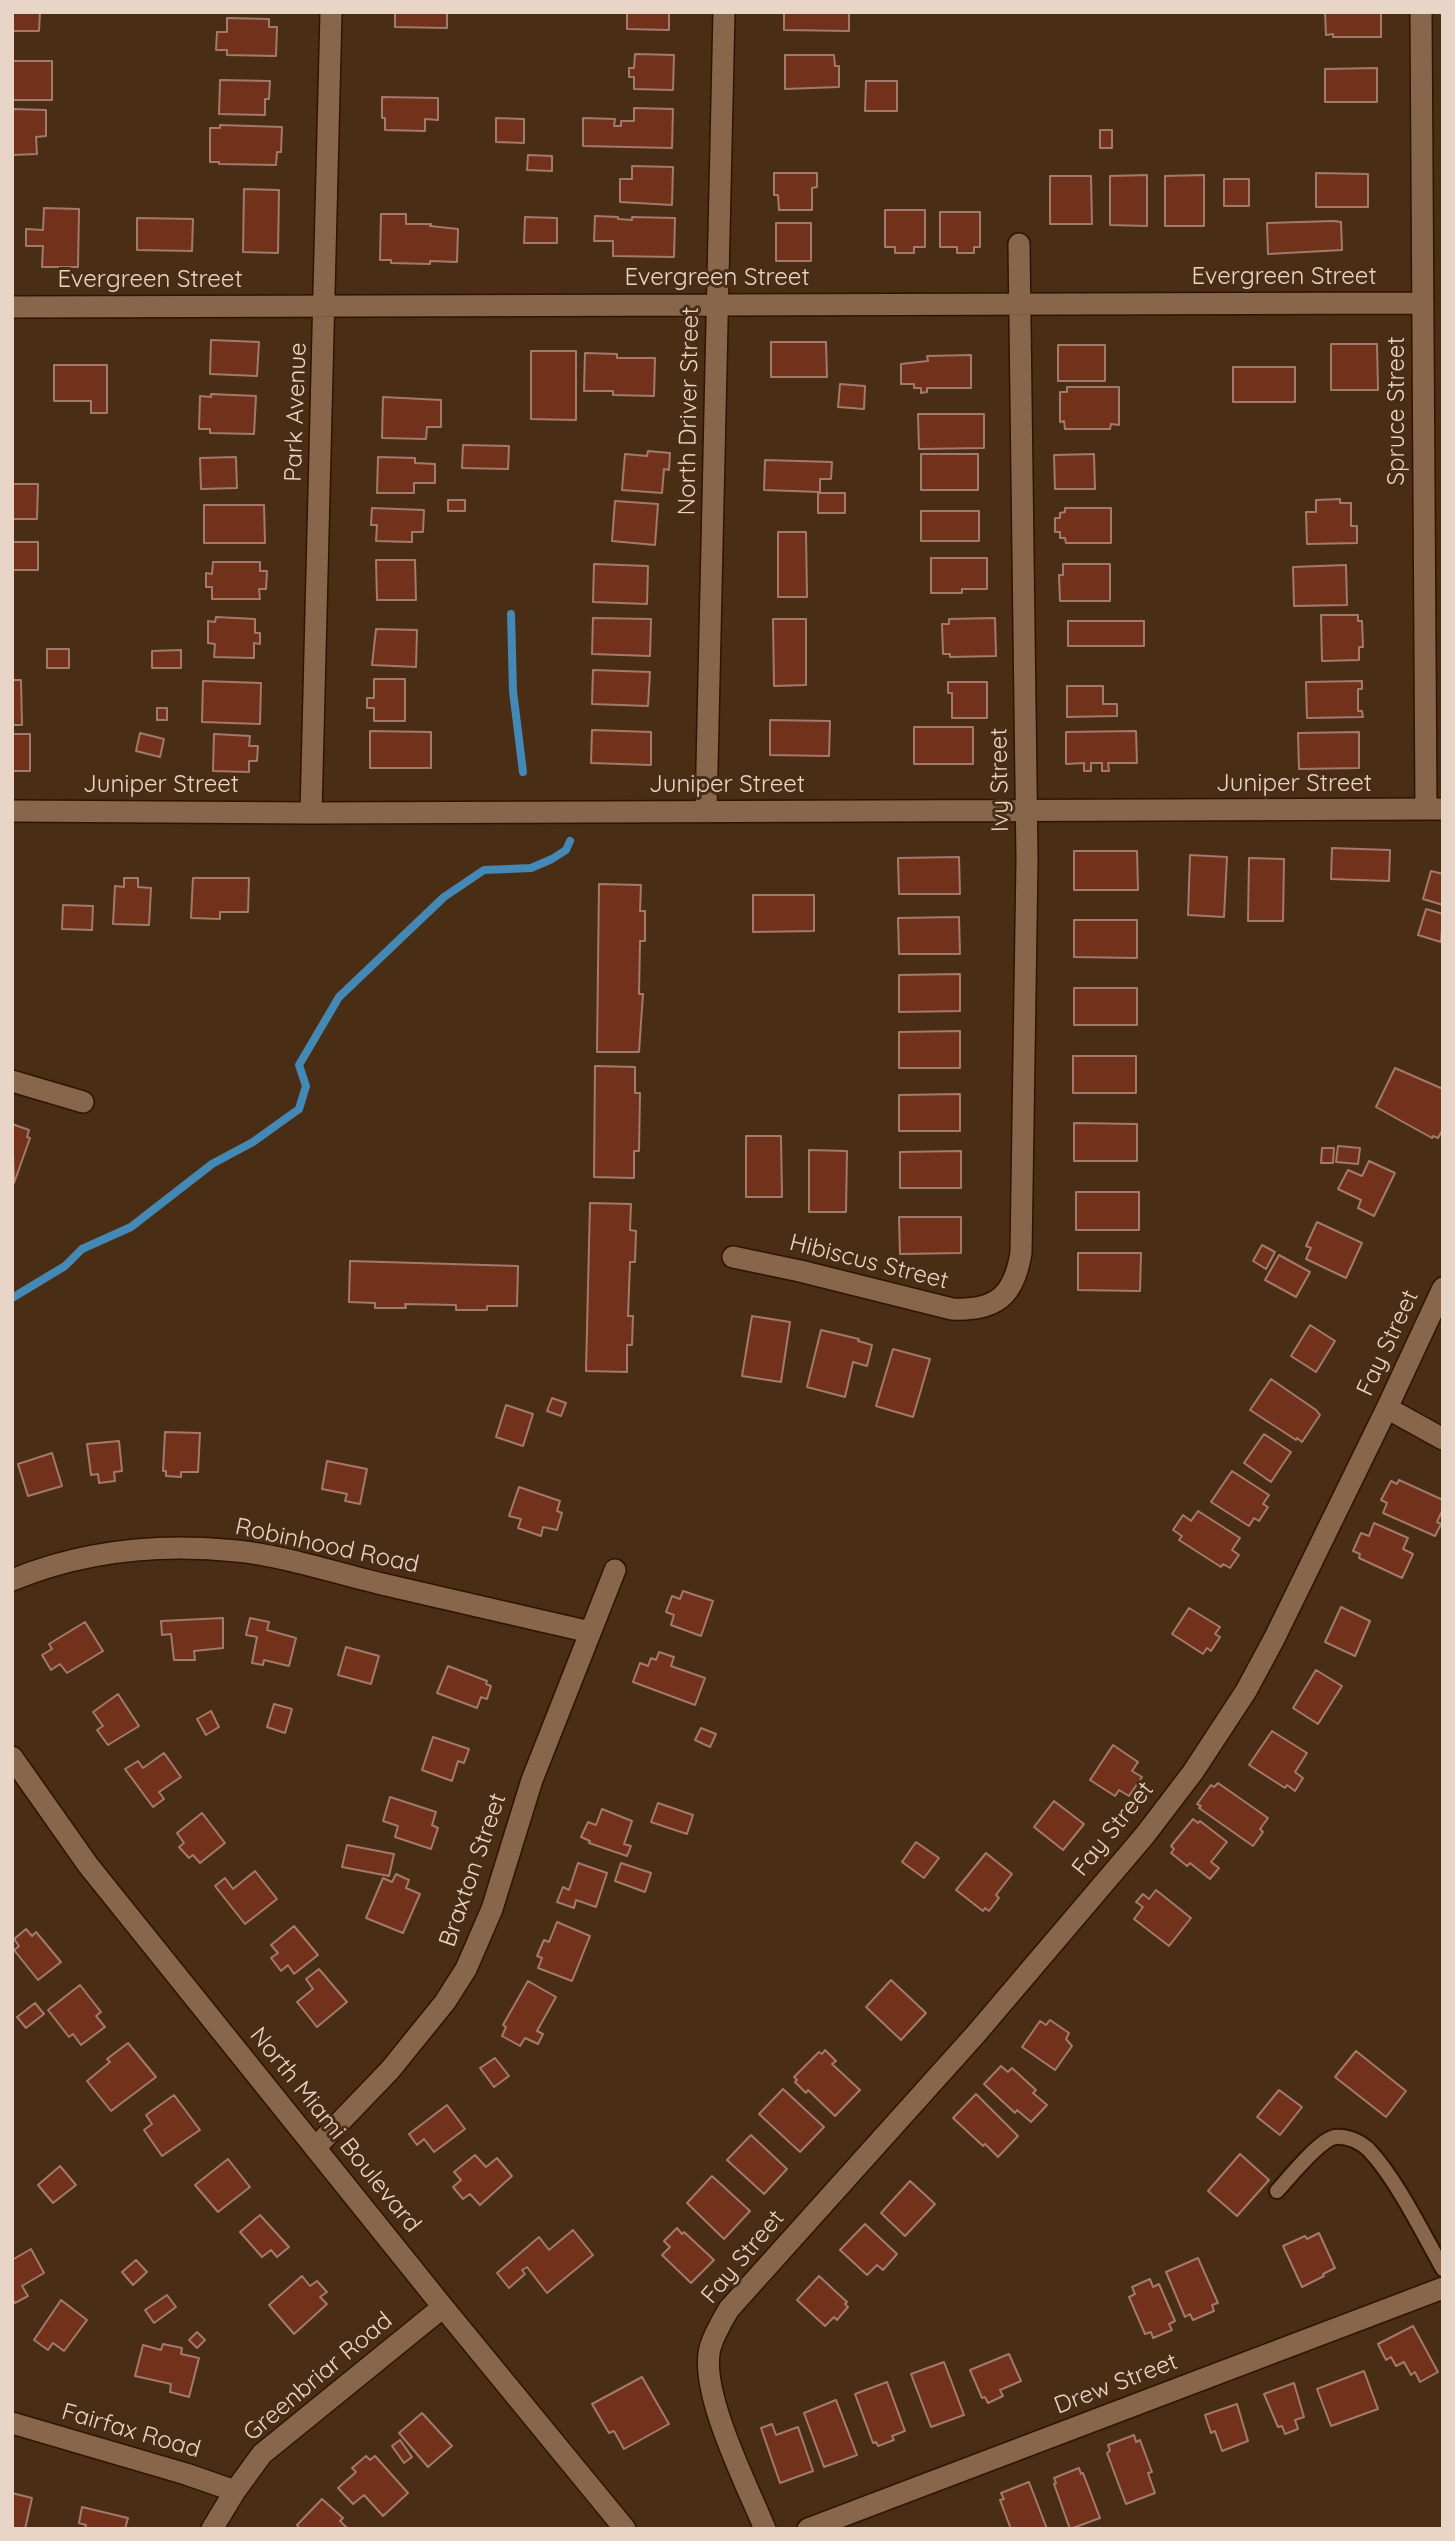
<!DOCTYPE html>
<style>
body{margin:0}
#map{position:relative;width:1455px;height:2541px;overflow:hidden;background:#4a2d15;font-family:Quicksand,sans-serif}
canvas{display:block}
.frame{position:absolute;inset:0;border:14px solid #e8d5c7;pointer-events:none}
</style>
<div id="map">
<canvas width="1455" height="2541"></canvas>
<div class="frame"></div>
</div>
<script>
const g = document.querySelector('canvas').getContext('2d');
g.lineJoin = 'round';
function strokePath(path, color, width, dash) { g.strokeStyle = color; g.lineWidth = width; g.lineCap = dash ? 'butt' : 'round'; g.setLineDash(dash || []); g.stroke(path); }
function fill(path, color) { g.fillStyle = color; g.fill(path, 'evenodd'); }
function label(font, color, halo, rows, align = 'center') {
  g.font = font + ' Quicksand,sans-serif'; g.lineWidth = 6; g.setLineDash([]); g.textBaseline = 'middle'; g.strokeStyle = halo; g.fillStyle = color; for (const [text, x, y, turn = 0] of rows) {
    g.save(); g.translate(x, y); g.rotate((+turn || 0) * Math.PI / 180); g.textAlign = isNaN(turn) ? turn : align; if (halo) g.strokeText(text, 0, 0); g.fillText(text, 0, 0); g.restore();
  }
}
const stream = new Path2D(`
 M511 614 513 691 523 772
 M12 1298 65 1266 82 1249 131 1227 212 1164 253 1142 299 1109 306 1086 299 1065 339 997 444 897 484 870 531 868 552 859 566 850 570 841`);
const building = new Path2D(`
 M12 12H40L39 31H13L12 39Z
 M395 12H447V28L395 27Z
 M627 12H669V30L627 29Z
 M784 12H849V31L784 30Z
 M1325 12H1381V37H1333V34L1326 35Z
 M227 18 269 19V27H277L276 56 227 55V50H216L217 32H227Z
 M635 54 674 55 673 90 634 89V77H629V68H634Z
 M785 55H834L835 66H839V87L785 89Z
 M12 61H52V100H12Z
 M1377 68V102H1325V69Z
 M220 80 270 81 269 99H265V115L219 114Z
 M866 81H897V111H865Z
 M382 97 438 98V120L425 119V131L385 130V118H382Z
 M634 108 673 109 672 148 583 146V118L615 119 614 126H621V121H634Z
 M12 109 46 110V136L36 137 37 154 12 155Z
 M496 118 524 119V143L496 142Z
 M220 125 282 127 281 152H277L276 165 219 164V162H210V128H220Z
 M1100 130H1112V148H1100Z
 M528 155 552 156V171L527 170Z
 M632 166 673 167 672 205 620 202V179H632Z
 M774 173H817V187L812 188V210H779L778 195H774Z
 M1316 173 1368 174V207H1316Z
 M1147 175V226L1110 225V176Z
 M1204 175V226H1165V176Z
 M1050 176H1091L1092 224H1050Z
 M1224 179H1249V206H1224Z
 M244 189 279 190 278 253 243 252Z
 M44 208 79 209 78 267H42L43 246H26V229L43 230Z
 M885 210H925V247H914V253H895V247H885Z
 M940 212H980V247H974V253H957V247H940Z
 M381 214H406V224H431L430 226 458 229 457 262 430 261V264L391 263V260H380Z
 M595 216 618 217V219L632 220V217L675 218 674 257 613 256V241H594Z
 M525 217 557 218V243H524Z
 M137 218 193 219 192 251 137 250Z
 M1334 221 1341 222 1342 250 1268 254 1267 223Z
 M776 223H811V261H776Z
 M211 340 259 342 257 376 210 374Z
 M771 342H826L827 377H771Z
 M1331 344H1377L1378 390H1331Z
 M1058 345H1105V381H1058Z
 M531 351H576V420L531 419Z
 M585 353 617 354V358H655L654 396 613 395V391H584Z
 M971 355V388H927V392L921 393V388H914V384H901V364L928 361 927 356Z
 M54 365H107V413H91V401H54Z
 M1233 367H1295V402H1233Z
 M840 384 865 386 864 409 838 407Z
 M1067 387H1119V425L1111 424 1110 429H1065L1064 421 1060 422V392H1067Z
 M211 394 256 396 254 434 210 433V429H199L200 396 211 397Z
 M383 397 441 400V427H427L426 439 382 438Z
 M918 414H984V448L919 449Z
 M463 445 509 446 508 469 462 468Z
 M648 451 670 453 669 470 664 469 662 493 622 490 625 454 647 456Z
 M921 454H978V490H921Z
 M1094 454 1095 489H1055L1054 455Z
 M236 457 237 488 201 489 200 458Z
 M378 457 415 458V463L435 464V483H414V493H377Z
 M765 460 832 462 831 479H820V492L764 490Z
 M12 484H38L37 519H12Z
 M818 493H845V513H818Z
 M1340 499V503H1351V526H1357V543L1307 544 1306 512H1316V500Z
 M448 500H465V511H448Z
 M615 501 658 504 655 545 612 541Z
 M204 505H264L265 543H204Z
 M372 508 424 510 423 532H412V542L376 541 377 525H371Z
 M1065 508H1111V543H1066L1065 538H1060V532H1055V518H1060V513L1065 512Z
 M921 511H979V541H921Z
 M778 532H806L807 597H778Z
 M12 542H38V570H12Z
 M931 558H987V589H962V593H931Z
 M376 560H415L416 600H377Z
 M213 562H260V571H267L266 589H259L260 599H212V587H206V573L212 574Z
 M594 564 648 566 647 604 593 602Z
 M1063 564H1110V601H1060L1059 575H1063Z
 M1346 565 1347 605 1294 606 1293 567Z
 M1321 615H1358V621H1362L1363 647H1359V660L1322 661Z
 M216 617 255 619V633H260V644L254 643V658L214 657 215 644 208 643V621L215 622Z
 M593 618 651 619 650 656 592 654Z
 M995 618 996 656 950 657V654H943L942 624H949V619Z
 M773 619H806V685L774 686Z
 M1068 621H1144V646H1068Z
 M376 629 417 630 416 667 372 665Z
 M47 649H69V668H47Z
 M181 650V668H152V651Z
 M593 670 650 672 648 706 592 704Z
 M374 679H405V721H374V708H367V698H374Z
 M12 680H21L22 725H12Z
 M203 681 261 683 260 724 202 722Z
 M1362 681V689H1358V711H1362L1363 717 1307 718 1306 682Z
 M948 682H987V718H952V693H948Z
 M1067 686H1103V704H1117V716L1067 717Z
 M157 708H167V720H157Z
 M770 720 830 721 829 756 770 755Z
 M914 727H973V764H914Z
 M592 730 651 732V765L591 763Z
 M370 731 431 732V768H370Z
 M1136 731 1137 763H1108L1109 771H1102V763H1091V771H1084V763L1066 764V732Z
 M1359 732V768L1299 769 1298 733Z
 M140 733 164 739 160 757 136 751Z
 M12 734H30V771H12Z
 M214 734 250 736 249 746H258L257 761H249V772L213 771Z
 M1332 848 1390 850 1389 881 1331 879Z
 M1074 851H1137L1138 890H1074Z
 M1190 855 1227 857 1224 917 1188 915Z
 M959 857 960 894H899L898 858Z
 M1249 858 1284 859 1283 921H1248Z
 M1431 871 1443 874V905L1423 899Z
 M124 878H138V887L151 888 149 925 113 924 115 886 124 887Z
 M193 878H249L248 912H220V919L191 918Z
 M599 884 641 885 640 911H645V941H640L639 994H643L639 1052H597Z
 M753 895H814V931L753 932Z
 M63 905 93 906 92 930 62 929Z
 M1426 909 1443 914 1441 942 1418 935Z
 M959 917 960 954H899L898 918Z
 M1074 920H1137V958L1074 957Z
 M960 974V1011L899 1012V975Z
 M1074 988H1137V1025H1074Z
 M960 1031V1068H899V1032Z
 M1073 1056H1136V1093H1073Z
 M595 1066 635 1067V1093H640L639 1151H634V1178L594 1177Z
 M1395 1068 1443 1089V1129L1438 1138 1433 1136 1432 1138 1376 1107Z
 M960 1094V1131H899V1095Z
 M1074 1123 1137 1124V1161H1074Z
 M12 1124 29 1130 27 1137 30 1138 14 1183Z
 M746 1136H781L782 1197H746Z
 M1338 1146 1360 1148 1358 1164 1336 1162Z
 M1322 1148H1334L1333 1163H1321Z
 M809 1150 847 1151 846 1212H809Z
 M961 1151V1188H900V1152Z
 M1369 1161 1395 1173 1374 1216 1358 1208 1361 1200 1338 1189 1348 1170 1362 1176Z
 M1076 1192H1139V1230H1076Z
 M590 1203 631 1204 630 1230 636 1231 635 1262H630L628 1316H633L632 1345H627V1372L586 1371Z
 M899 1217H961V1253L900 1254Z
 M1317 1222 1362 1243 1346 1278 1306 1259 1311 1248 1306 1246Z
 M1262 1245 1275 1252 1266 1269 1253 1261Z
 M1078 1253H1141L1140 1291 1078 1290Z
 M1279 1255 1310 1272 1296 1297 1265 1280Z
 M350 1261 518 1266 517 1306H487V1310H456V1305L405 1304 406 1308H375V1303L349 1302Z
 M752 1316 790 1322 781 1382 742 1376Z
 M1310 1325 1335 1341 1316 1372 1291 1356Z
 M821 1330 859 1339 858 1341 872 1345 867 1366 853 1362 845 1397 807 1387Z
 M893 1349 930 1359 913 1417 876 1406Z
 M1271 1379 1316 1410 1320 1415 1302 1442 1297 1438 1296 1440 1250 1410Z
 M552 1398 566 1403 561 1416 547 1411Z
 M506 1405 533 1414 523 1446 496 1437Z
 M165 1432 200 1433 198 1472H181V1477L166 1476V1471H163Z
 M1264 1434 1291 1452 1271 1482 1244 1463Z
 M119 1441 122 1471 114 1472 115 1481 99 1483 98 1474 91 1475 87 1444Z
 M52 1453 62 1486 28 1496 18 1464Z
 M327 1461 367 1469 360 1504 345 1501 347 1494 322 1489Z
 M1232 1471 1269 1495 1263 1504 1268 1507 1259 1521 1254 1518 1249 1526 1211 1502Z
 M1399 1480 1443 1500V1509L1437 1522 1441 1524 1435 1536 1383 1513 1387 1503 1381 1500 1391 1481 1397 1484Z
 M519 1487 560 1501 557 1511 562 1513 557 1530 543 1527 541 1536 518 1528 521 1519 509 1516Z
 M1198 1511 1240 1538 1232 1550 1239 1555 1230 1568 1223 1564 1221 1567 1179 1540 1182 1536 1173 1530 1183 1515 1191 1521Z
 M1374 1523 1408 1538 1403 1549 1413 1554 1402 1578 1359 1558 1360 1554 1353 1551 1361 1533 1369 1536Z
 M683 1591 713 1601 701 1636 671 1625 674 1615 666 1612 672 1596 680 1599Z
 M1341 1607 1370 1621 1355 1656 1325 1642Z
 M1189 1608 1220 1627 1215 1634 1220 1637 1211 1651 1207 1648 1203 1654 1172 1634Z
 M223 1618V1648L194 1651 195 1660H174L171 1634 162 1635 161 1621Z
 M250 1618 269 1622 267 1630 296 1638 289 1666 264 1660 263 1665 252 1663 257 1637 246 1635Z
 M85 1622 103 1651 67 1673 60 1664 51 1670 42 1655 52 1649 49 1644Z
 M346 1647 379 1656 371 1684 338 1675Z
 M659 1652 674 1657 671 1666 705 1678 695 1705 633 1682 640 1663 648 1666 651 1658 656 1660Z
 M448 1666 487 1681 486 1684 491 1686 487 1699 481 1697 477 1708 437 1693Z
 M1316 1670 1342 1686 1318 1724 1293 1708Z
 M118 1694 139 1726 108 1745 97 1730 103 1726 93 1712Z
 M274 1704 292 1709 285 1733 267 1727Z
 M211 1711 219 1727 206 1735 197 1719Z
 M701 1728 716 1734 710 1747 695 1740Z
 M1272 1731 1307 1753 1295 1772 1303 1778 1295 1791 1287 1785 1285 1788 1249 1765Z
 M433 1737 469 1749 464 1763 458 1761 452 1781 422 1770Z
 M1113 1745 1138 1762 1132 1771 1142 1777 1129 1796 1119 1790 1115 1796 1090 1780Z
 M164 1753 181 1777 159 1792 164 1799 153 1807 125 1769 138 1761 143 1768Z
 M1218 1783 1268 1818 1260 1829 1263 1832 1253 1846 1199 1808 1201 1806 1197 1804 1211 1785 1214 1787Z
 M390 1797 436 1812 432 1825 438 1828 431 1849 395 1837 398 1826 383 1821Z
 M1054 1801 1084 1824 1063 1850 1034 1827Z
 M658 1803 693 1815 687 1834 651 1822Z
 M602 1809 632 1821 624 1844 631 1846 627 1856 589 1843 590 1841 581 1837 588 1822 596 1825Z
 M202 1813 225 1843 200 1863 193 1855 189 1858 179 1847 184 1843 177 1833Z
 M1193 1819 1198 1823 1200 1821 1227 1842 1211 1862 1219 1868 1210 1879 1190 1863 1187 1866 1171 1853 1174 1849 1171 1846Z
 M916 1842 939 1858 924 1878 902 1862Z
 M347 1845 394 1854 389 1876 342 1867Z
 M986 1853 1012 1874 996 1895 999 1898 989 1911 985 1908 983 1911 956 1890Z
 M578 1863 607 1873 596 1907 576 1900 574 1908 557 1902 563 1887 569 1890Z
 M621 1863 651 1873 645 1892 615 1881Z
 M255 1871 277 1899 245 1924 215 1886 225 1878 233 1889Z
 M396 1874 409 1880 406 1888 420 1894 403 1933 366 1918 383 1878 392 1882Z
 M1156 1890 1191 1918 1169 1946 1134 1919 1143 1907 1136 1902 1143 1894 1149 1899Z
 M557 1922 590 1936 572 1981 538 1968 542 1958 537 1956 544 1940 549 1942Z
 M294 1926 318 1955 294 1974 288 1965 281 1971 271 1958 278 1953 271 1945Z
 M26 1929 32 1936 36 1932 61 1962 38 1980 14 1950 19 1946 14 1939Z
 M319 1969 347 2002 317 2027 297 2002 313 1989 306 1979Z
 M891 1980 926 2013 901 2040 866 2007Z
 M528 1981 556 1997 537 2031 543 2034 538 2044 525 2038 520 2046 502 2036 506 2027 503 2025Z
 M80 1985 101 2012 96 2016 105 2027 81 2045 73 2034 69 2037 48 2010Z
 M35 2003 44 2014 26 2028 17 2017Z
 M1050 2020 1069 2033 1066 2039 1072 2046 1055 2070 1022 2047 1040 2021 1046 2025Z
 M128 2043 156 2077 111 2111 87 2081 110 2062 107 2059Z
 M825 2050 836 2061 832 2064 860 2090 835 2116 808 2090 806 2093 795 2082 797 2080 794 2077 819 2052 822 2054Z
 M1356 2051 1406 2091 1386 2117 1335 2077Z
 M495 2058 509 2076 494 2087 480 2068Z
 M1001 2066 1008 2072 1012 2068 1036 2090 1033 2093 1047 2105 1031 2122 1017 2110 1015 2113 984 2084Z
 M783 2089 824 2127 800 2152 759 2114Z
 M1279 2090 1302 2107 1280 2135 1257 2117Z
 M976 2094 1018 2136 998 2157 985 2144 983 2146 953 2118Z
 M174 2095 200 2130 162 2156 144 2130 152 2124 146 2115Z
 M447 2105 465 2129 434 2152 424 2139 417 2145 409 2134Z
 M751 2135 787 2169 764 2194 727 2160Z
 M1240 2154 1269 2180 1237 2216 1208 2191Z
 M475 2155 486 2167 497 2158 512 2176 480 2205 470 2194 463 2199 453 2187 461 2180 454 2172Z
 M228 2159 250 2187 218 2212 195 2185Z
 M60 2166 76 2185 53 2203 38 2185Z
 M712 2176 750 2211 724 2239 687 2203Z
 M910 2181 935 2204 905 2236 881 2213Z
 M260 2215 289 2247 277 2257 271 2250 262 2257 240 2232Z
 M865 2224 897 2254 883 2270 877 2265 867 2275 840 2250Z
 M677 2228 682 2234 684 2232 714 2260 691 2283 662 2255 670 2247 664 2241Z
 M573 2230 593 2255 547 2293 527 2267 522 2270 525 2274 509 2288 497 2273 539 2237 549 2250Z
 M1319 2233 1335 2268 1323 2274 1324 2276 1302 2287 1283 2246 1305 2236 1307 2239Z
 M31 2249 44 2273 22 2286 28 2296 15 2303 12 2299V2260Z
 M1198 2258 1218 2303 1212 2305 1214 2311 1193 2320 1190 2314 1185 2317 1166 2272Z
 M136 2260 147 2272 133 2285 122 2272Z
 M302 2276 310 2286 317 2281 327 2292 320 2297 327 2304 294 2334 269 2305Z
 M819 2276 847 2302 845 2304 848 2307 837 2320 834 2317 825 2326 797 2300Z
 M1150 2279 1153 2287 1159 2284 1175 2321 1169 2324 1172 2330 1153 2338 1151 2332 1145 2334 1129 2297 1135 2294 1132 2287Z
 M167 2295 176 2307 154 2323 145 2310Z
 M61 2300 87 2320 64 2351 53 2343 48 2350 34 2340Z
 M1413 2326 1438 2372 1420 2382 1415 2372 1411 2375 1404 2362 1396 2366 1391 2357 1386 2360 1378 2344Z
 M197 2332 205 2340 197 2348 189 2340Z
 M163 2344 182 2348 181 2354 199 2358 189 2397 170 2392 171 2384 135 2376 143 2345 161 2350Z
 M1009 2354 1021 2381 1000 2390 1003 2396 988 2403 985 2397 982 2398 970 2370Z
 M944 2362 964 2415 931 2427 911 2374Z
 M1364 2371 1378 2409 1331 2426 1317 2389Z
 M642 2377 669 2424 624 2449 614 2431 609 2433 592 2404Z
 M887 2382 905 2431 892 2436 894 2440 878 2446 876 2442 873 2443 855 2394Z
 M1294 2383 1304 2417 1295 2420 1298 2429 1285 2434 1282 2426 1278 2427 1264 2394Z
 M836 2400 857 2455 824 2467 804 2413Z
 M1237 2404 1248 2441 1222 2451 1215 2431 1211 2433 1205 2415Z
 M422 2413 452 2446 428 2467 399 2433Z
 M772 2424 776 2435 798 2427 813 2471 780 2483 761 2428Z
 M1134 2435 1136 2442 1140 2440 1152 2472 1148 2473 1155 2493 1126 2504 1107 2453 1110 2451 1108 2445Z
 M400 2440 412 2457 404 2463 392 2446Z
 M366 2456 370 2460 375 2456 408 2493 383 2516 364 2495 353 2504 338 2488 356 2472 352 2468Z
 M1079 2468 1081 2474 1083 2473 1100 2518 1070 2529 1054 2484 1056 2483 1054 2478Z
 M1029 2482 1047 2529H1011L1000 2500 1004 2499 1001 2493Z
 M12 2493 32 2498 25 2529 12 2528Z
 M322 2499 343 2518 340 2521 348 2529H300L297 2525Z
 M82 2507 128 2518 125 2529H85L86 2525 79 2523Z`);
const service = new Path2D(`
 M1277 2191C1289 2178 1319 2140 1335 2137 1346 2135 1361 2142 1369 2150 1397 2180 1422 2232 1443 2269`);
const minor = new Path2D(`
 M1421 12 1426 809
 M12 307 1423 303
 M12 811 311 813 1443 809
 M706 811 724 12
 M311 813 331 12
 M12 1081 83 1102
 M733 1257 800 1271 952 1309C996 1311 1014 1296 1021 1253L1027 860 1019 244
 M1387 1408 1443 1439
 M12 1580C85 1550 159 1543 237 1551 286 1556 335 1573 382 1584 452 1600 521 1616 590 1632
 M315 2148 390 2070 445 2002 466 1969 492 1909 532 1780 615 1570
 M12 2423 186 2474 235 2491
 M212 2529 235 2491 262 2454 443 2307
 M765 2529C747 2485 699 2392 710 2348 714 2334 722 2321 729 2309L975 2035 1145 1835 1193 1772 1246 1691 1274 1639 1387 1408 1443 1288
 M808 2529 1443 2288`);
const secondary = new Path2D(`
 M12 1757 88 1865 443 2307 625 2529`);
const streetNames = [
 ["Evergreen Street",1284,277],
 ["Evergreen Street",717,278],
 ["Evergreen Street",150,280],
 ["North Driver Street",689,411,-89],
 ["Spruce Street",1397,411,-90],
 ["Park Avenue",296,412,-88],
 ["Ivy Street",1000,780,-91],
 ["Juniper Street",1294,784],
 ["Juniper Street",161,785],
 ["Juniper Street",727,785],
 ["Hibiscus Street",869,1262,14],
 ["Fay Street",1388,1343,-65],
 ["Robinhood Road",327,1546,12],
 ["Fay Street",1113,1829,-51],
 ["Braxton Street",473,1870,-71],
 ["North Miami Boulevard",335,2130,51],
 ["Fay Street",743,2257,-50],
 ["Greenbriar Road",318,2377,-40],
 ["Drew Street",1116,2384,-21],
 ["Fairfax Road",131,2431,16]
];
strokePath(stream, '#4489b5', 8);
fill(building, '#71311b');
strokePath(building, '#a3796c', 2);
strokePath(service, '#2f1400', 18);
strokePath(minor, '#2f1400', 24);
strokePath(secondary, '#2f1400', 24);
strokePath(service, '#87664c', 14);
strokePath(minor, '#87664c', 21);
strokePath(secondary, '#87664c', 21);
label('24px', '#e8d5c7', '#4a2d15', streetNames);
</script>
